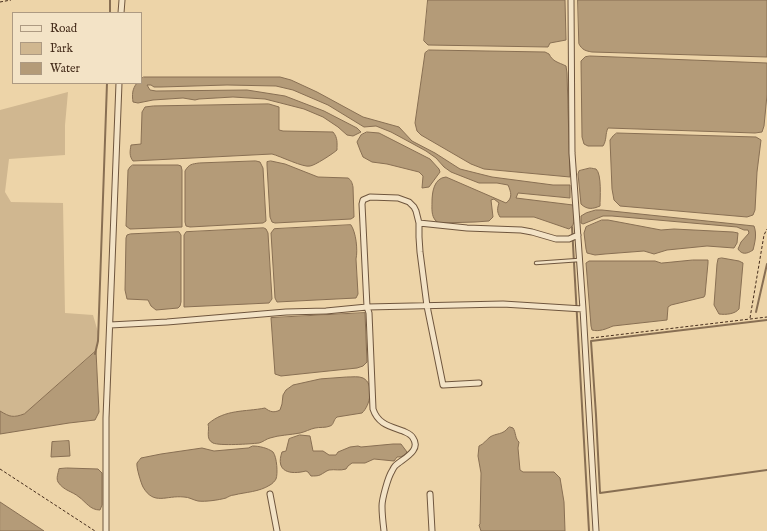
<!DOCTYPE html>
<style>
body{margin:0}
#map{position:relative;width:767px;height:531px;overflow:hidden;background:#edd4a8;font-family:"IM FELL English",serif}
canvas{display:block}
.legend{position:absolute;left:12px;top:12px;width:130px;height:72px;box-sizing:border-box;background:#f3e3c6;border:1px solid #ad9a82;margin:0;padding:5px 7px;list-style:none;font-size:12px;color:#452c1b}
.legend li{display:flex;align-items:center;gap:8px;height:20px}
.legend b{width:20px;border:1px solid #ad9a82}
</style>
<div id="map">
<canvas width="767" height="531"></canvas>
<ul class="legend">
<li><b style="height:5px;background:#f3e3c6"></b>Road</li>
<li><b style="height:11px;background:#d0b790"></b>Park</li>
<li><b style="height:11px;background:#b49b78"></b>Water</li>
</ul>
</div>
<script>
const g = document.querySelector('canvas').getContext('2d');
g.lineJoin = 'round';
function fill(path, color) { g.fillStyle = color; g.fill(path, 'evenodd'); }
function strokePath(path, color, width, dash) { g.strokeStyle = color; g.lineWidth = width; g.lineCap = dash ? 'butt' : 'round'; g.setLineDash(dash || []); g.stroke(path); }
const green = new Path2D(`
 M68 92 65 125V155L9 159 5 192 11 202 63 203 65 313 93 315 98 332 96 351 24 414C13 418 10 417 0 411V110Z`);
const water = new Path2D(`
 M428 0H565L566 40 550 43 548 47 428 45 424 41Z
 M578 0H767V57L592 52C586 51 582 50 579 44Z
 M429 50 545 52 549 54C553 62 558 62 566 66L567 73 570 177 484 169 471 164 421 135 417 131 415 123 425 53Z
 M590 56 767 63V95L764 126 762 132 755 133 608 128C605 134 607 140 603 146H588L584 144 582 137 581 61 585 57Z
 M144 77H280L291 80 317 92 363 117 399 127 412 141 435 153 460 169 492 177 553 185H570V198L518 193 516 198 573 205C574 213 577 224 569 229L534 217H500C497 212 497 209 499 203L494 199 491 200 493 217 489 221 475 222 441 223C439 223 438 223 436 221 431 216 432 208 432 202 432 192 434 178 446 177L506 203C513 198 511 192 508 185L497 183H479L451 172 444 167 436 158 426 151 404 139 391 132 376 126 364 127 328 105 293 90 276 86 227 85 161 87H154L151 85H147L150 90 156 91 247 90 285 96 324 111 357 128 361 132 353 136 347 135 338 127 323 117 304 109 265 99 233 97 199 99 195 100 183 98 153 100 138 103 133 102C132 95 132 89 137 83H141V79Z
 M269 104 279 107V130L283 131 333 132C338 138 337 143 337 150 334 153 314 166 310 166 304 168 280 156 272 154L133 161C129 156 130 151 131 145L141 144 142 112 145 107 153 106Z
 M367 132 379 133 430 159 439 169 440 172 429 187 422 188 423 176 419 172 387 164 372 162 363 157 360 150 357 142 358 140 361 135Z
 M617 133 756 137 761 140 757 172 755 210 753 215 747 217 620 206 614 200 612 189 610 140 613 136Z
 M256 161 260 162 263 168 266 221 263 223 190 227 186 226 185 222V171C189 164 192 164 199 163Z
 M271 161 285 164 318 177 348 178C351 180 352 182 353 187L354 217 351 219 275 223 272 222 270 217 267 165V162Z
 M133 165H178L181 166 182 170V227L130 229 126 226 128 170 130 167Z
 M590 168C592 168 595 169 596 169 602 174 600 199 600 206 593 209 587 210 581 204L578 174 579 171Z
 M596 210H602L754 226C757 234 755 242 753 250 747 254 742 255 738 249L741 242 749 233 748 230H744L737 227 612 216H603L583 224 581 223V216L586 213Z
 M602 220H608L661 230 674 229 733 232 738 233 737 243 734 248 707 246 667 250 654 254 644 251 605 254 595 255 587 253 586 249 584 233 586 227Z
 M351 225C356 232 358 250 356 259L358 294 356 298 277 302 275 298 271 233 274 229Z
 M264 228 266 229 268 233 272 299 269 303 184 307V235L186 232Z
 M179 232 181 235V302L180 306 178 308 156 310 151 306 148 300 127 299 125 290 126 238 127 235 130 234Z
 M722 258 739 261 743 263 739 309C735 314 726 315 719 314L714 305 717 264 718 259Z
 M693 260H708V263L705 295 704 297 671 305 668 307 667 320 613 326C606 329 599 332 592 330L591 326 586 263 589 261H655L661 263Z
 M365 313 367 362 363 366 357 368 281 376 275 374 271 318Z
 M96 351 99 412 95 420 69 423 0 434V411C10 417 13 418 24 414Z
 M347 377C352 377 359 376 363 378 375 384 370 406 362 413L337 417C333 420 334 425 330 426 326 428 319 427 315 428 310 429 305 432 300 433 290 435 279 435 270 438 266 439 263 442 259 443 250 444 220 446 213 443 205 439 210 430 208 424 225 409 245 412 265 408 270 412 274 413 280 410L282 404 283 395 286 390 293 385 320 379Z
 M510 427 513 428C516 432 515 439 519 442L518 448 520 470 523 472H554L560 478 564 502 565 531H481L479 525 480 524 481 473 478 456 479 446C484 444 486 440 490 437 496 433 503 435 508 428Z
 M300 435 310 436 313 451H323L329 455H336L338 452 350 447 358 446 361 447 393 444H401L407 452C404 456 402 457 397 457L394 461 374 459 365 463H352L348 466 346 469C340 471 335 469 329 470 326 471 324 473 320 475 318 476 314 476 311 476L308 472 306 471C290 475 275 472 282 452L286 451 289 439Z
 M69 441 70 456 51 457 52 442Z
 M253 446C259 446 268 448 273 452 277 457 278 474 276 479 275 481 272 484 270 485 259 492 246 492 234 495 231 495 228 497 226 498 219 500 205 502 198 501 193 500 189 497 184 497 166 495 154 506 143 487 141 483 136 467 137 463 138 461 140 460 141 458L161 454 202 448 214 451 248 448Z
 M67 468 98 469 102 473V505L100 510C90 510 86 502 79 497 72 491 64 491 58 482 56 478 58 474 59 469Z
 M0 502 44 531H0Z`);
const stream = new Path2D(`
 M110 13V0
 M572 227 589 531
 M756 312 767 264
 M767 320 591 341 596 415 600 493 767 470
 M95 354 98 341 107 83`);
const path = new Path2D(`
 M0 2 11 0
 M750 318 764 235 767 229
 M591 338 767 317
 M0 469 95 531`);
const lane = new Path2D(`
 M536 263 579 260`);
const street = new Path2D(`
 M571 0 572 153 583 309 596 531
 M121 13 122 0
 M419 223 467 228 521 230 532 232 556 239H569L578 235
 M110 325 167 322 286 312 326 311 367 307 503 304 583 309
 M270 494 277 531
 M430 494 432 531
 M106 531V418L119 83
 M384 531C383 523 382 514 382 506 382 499 388 477 392 471 393 469 394 467 395 466 402 459 422 451 413 438 411 434 407 433 403 431 389 426 378 424 373 409L369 313 367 307 362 204 363 200 370 197 398 198 409 202 414 207 416 211 419 223V237L420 252 427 306 443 385 479 383`);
fill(green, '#d0b790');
fill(water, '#b49b78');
strokePath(water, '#886f53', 1);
strokePath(stream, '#886f53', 2);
strokePath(lane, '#6f563e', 4.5);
strokePath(street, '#6f563e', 7);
strokePath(path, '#452c1b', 1, [3, 2]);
strokePath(lane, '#f3e3c6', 2.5);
strokePath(street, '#f3e3c6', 5);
</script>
